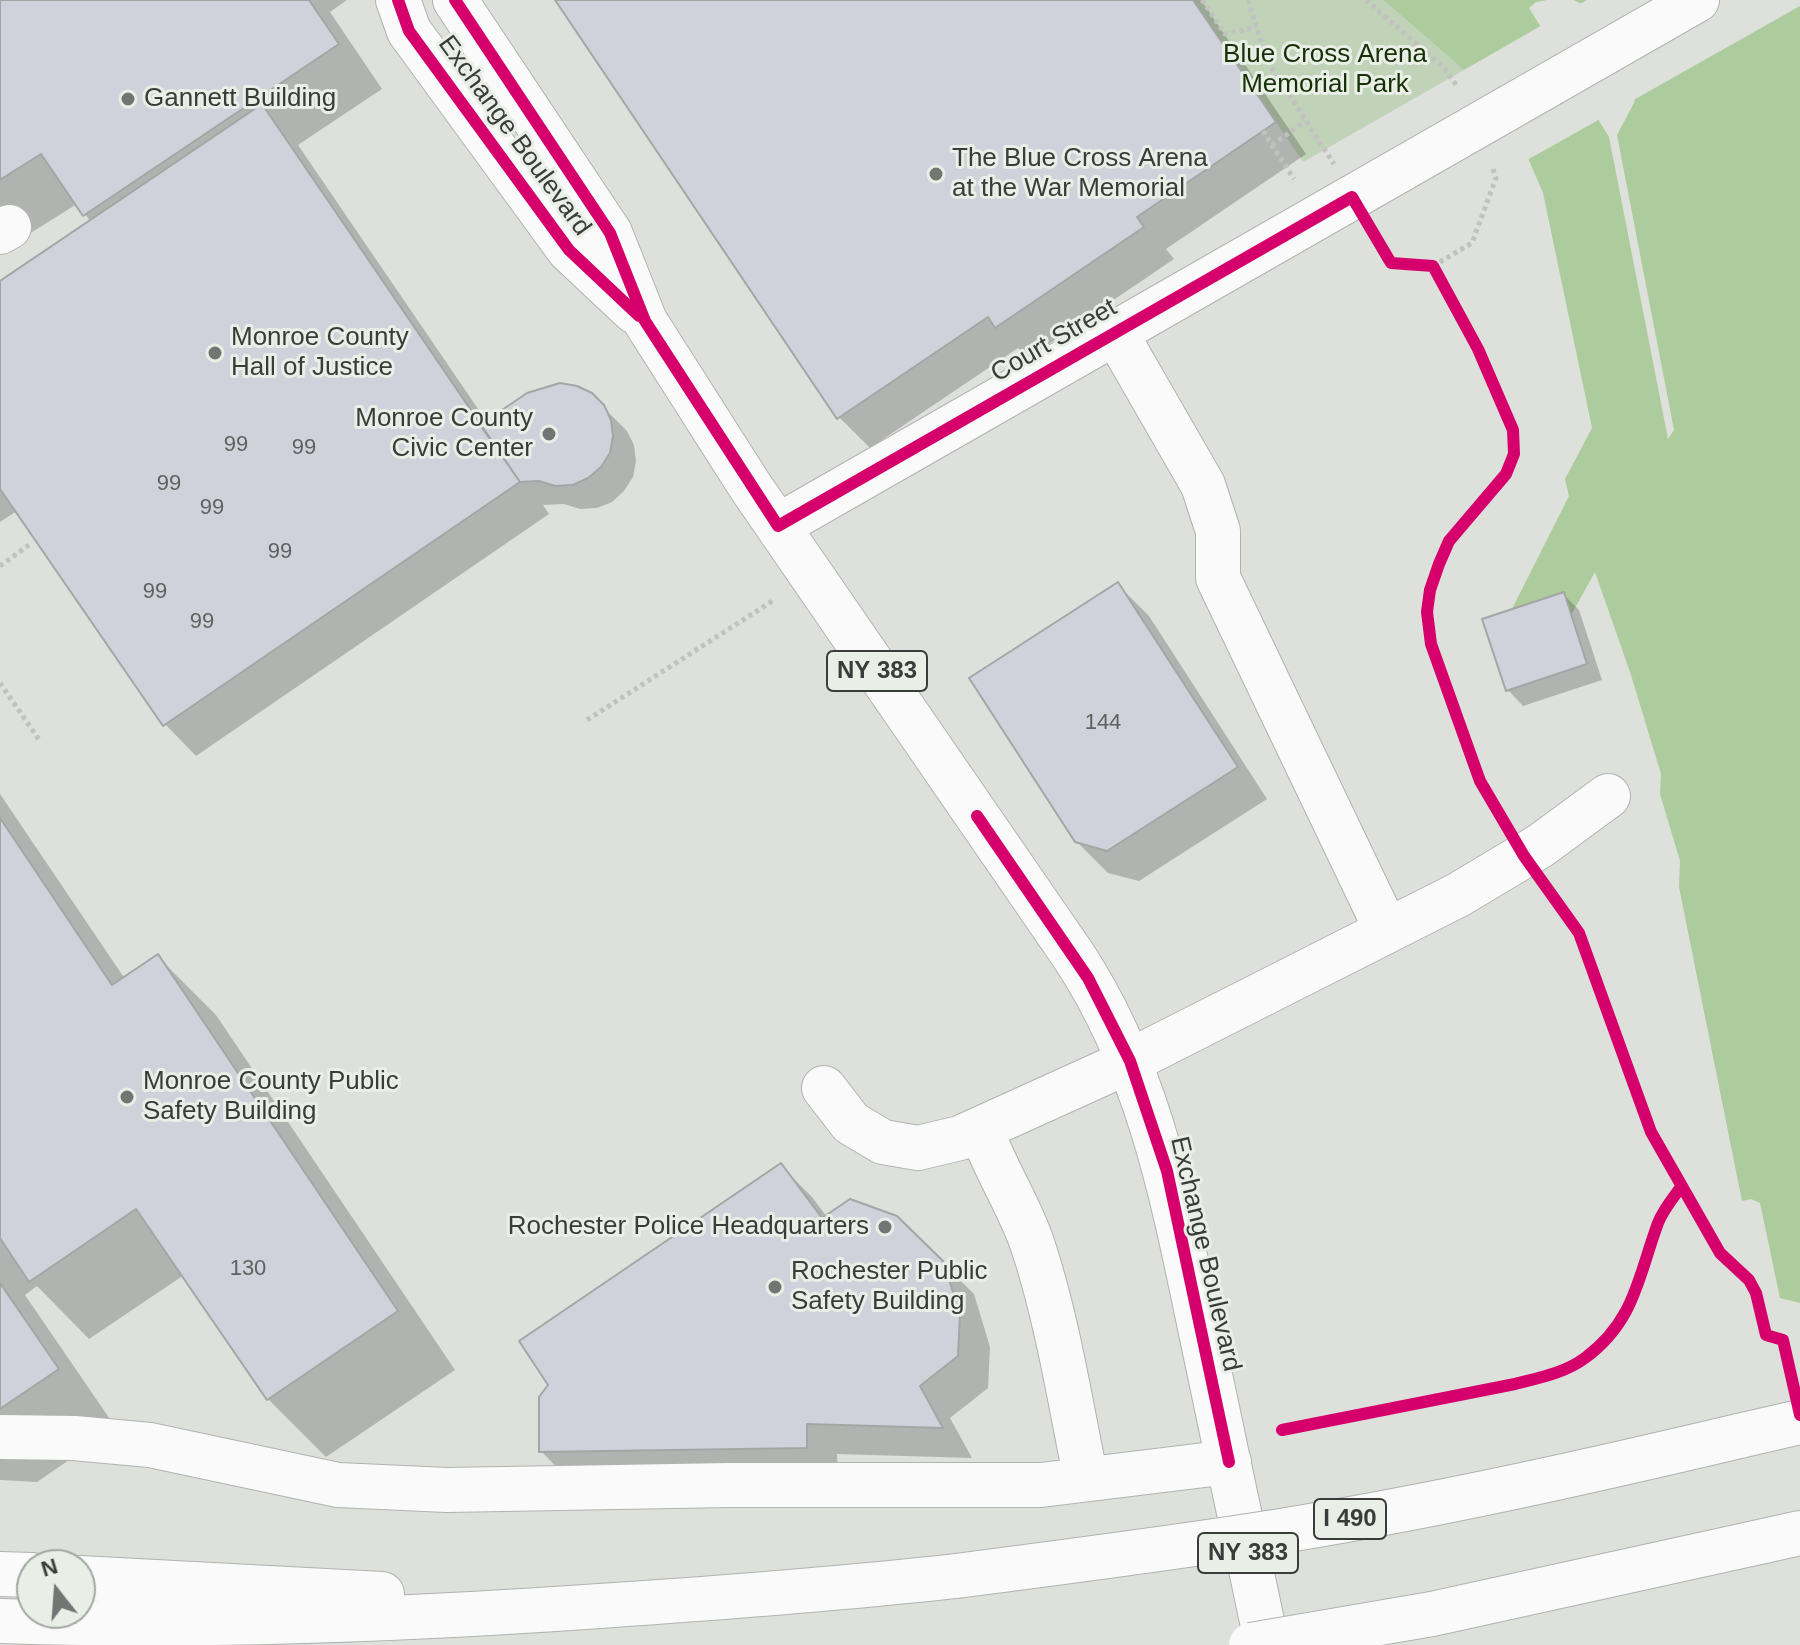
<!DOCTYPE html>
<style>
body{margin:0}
#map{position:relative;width:1800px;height:1645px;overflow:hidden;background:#dde0db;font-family:Helvetica,sans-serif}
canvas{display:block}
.north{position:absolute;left:16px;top:1549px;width:80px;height:80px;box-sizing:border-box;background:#e9eee7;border:2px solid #a3a7a1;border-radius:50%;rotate:343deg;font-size:22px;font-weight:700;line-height:32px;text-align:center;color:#3a3c39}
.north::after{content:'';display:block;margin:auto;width:28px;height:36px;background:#737572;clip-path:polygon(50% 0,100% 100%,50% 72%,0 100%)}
</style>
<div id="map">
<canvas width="1800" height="1645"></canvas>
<div class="north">N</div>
</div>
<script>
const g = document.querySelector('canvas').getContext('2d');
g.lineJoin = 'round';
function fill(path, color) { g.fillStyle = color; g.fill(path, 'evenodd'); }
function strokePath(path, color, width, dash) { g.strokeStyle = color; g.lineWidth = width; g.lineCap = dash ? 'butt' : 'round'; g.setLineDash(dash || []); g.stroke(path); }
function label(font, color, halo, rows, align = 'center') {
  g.font = font + ' Helvetica,sans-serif'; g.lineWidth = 6; g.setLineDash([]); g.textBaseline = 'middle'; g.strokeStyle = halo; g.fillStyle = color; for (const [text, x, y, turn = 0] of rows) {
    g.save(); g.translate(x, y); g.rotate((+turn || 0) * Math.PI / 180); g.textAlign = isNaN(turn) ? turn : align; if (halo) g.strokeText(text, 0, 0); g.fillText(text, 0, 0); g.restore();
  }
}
const green = new Path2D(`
 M1193 0H1383L1464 70 1303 162Z`);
const water = new Path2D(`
 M1383 0H1547L1536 2 1529 8 1609 137 1668 439 1674 430 1617 135 1635 101 1581 4 1574 0H1800V1303L1780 1298 1760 1203 1751 1199 1742 1201 1679 887 1680 861 1660 794 1661 774 1631 675 1595 572 1571 615 1563 592 1512 609 1569 496 1565 479 1592 428 1543 193 1512 121 1464 70Z`);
const pier = new Path2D(`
 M1587 0H1800V6L1630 102 1576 6Z
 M1544 24 1602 118 1527 160 1509 124 1464 70Z`);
const shadow = new Path2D(`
 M0 0H347L330 12 382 89 298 145 487 422 591 395 627 431 634 445 636 461 633 477 624 491 612 502 597 508 580 509 564 504 543 505 549 514 196 756 165 724 17 511 0 522V284L91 222 77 204 0 252Z
 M558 0H1201L1306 154 1166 249 1174 259 1028 358 1018 348 870 448 839 417Z
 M1118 585 1149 616 1267 799 1139 881 1108 873 1076 841Z
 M1563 594 1579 610 1602 680 1523 706 1508 690Z
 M0 794 125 979 158 957 216 1015 455 1370 326 1457 268 1399 184 1275 89 1339 37 1286 25 1295 116 1428 37 1482 0 1480Z
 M781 1166 812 1197 827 1217 896 1218 974 1294 990 1347 988 1388 950 1418 972 1458 837 1454 838 1479 572 1483 541 1451Z`);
const building = new Path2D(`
 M0 0H309L339 44 83 216 41 154 0 180Z
 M555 0H1193L1276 122 1137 217 1144 227 995 328 988 317 837 419Z
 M262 104 520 482 163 726 0 489V281Z
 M560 383 577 386 592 393 604 405 611 420 613 436 610 453 601 467 588 478 573 485 555 486 539 481 520 482 480 425 527 393Z
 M1118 582 1238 767 1107 851 1075 842 969 678Z
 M1564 592 1587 664 1506 691 1482 619Z
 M0 818 112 985 158 954 398 1311 267 1400 136 1209 29 1282 0 1238Z
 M781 1163 822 1218 850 1199 897 1216 943 1261 960 1314 958 1356 920 1386 943 1428 807 1424V1448L539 1452V1397L548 1385 519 1341Z
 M0 1283 59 1369 0 1409Z`);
const path = new Path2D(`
 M1202 0 1225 34 1256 27
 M1248 0 1267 61 1334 164
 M1366 0 1443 67 1457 86
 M1263 131 1294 179
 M1272 145 1306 121
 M1433 266 1472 243 1496 178 1492 166
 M0 566 29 545
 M0 683 40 741
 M587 720 774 600`);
const minor = new Path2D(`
 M0 232 9 227
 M1115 332 1203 485 1218 531V578L1387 931
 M778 526 1697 0
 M824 1088 851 1123 883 1142 918 1148 960 1138 1130 1061 1458 895 1540 846 1608 796
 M981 1129C995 1170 1020 1206 1033 1246 1058 1322 1070 1402 1086 1479
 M0 1437 74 1438 150 1445 338 1485 447 1490 730 1485H1041L1229 1462`);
const major = new Path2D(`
 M398 0 409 31 569 250 634 311
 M455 0 610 233 645 321 750 486 1073 955C1150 1071 1174 1204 1202 1337 1224 1440 1245 1542 1267 1645`);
const highway = new Path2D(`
 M1739 1436 1800 1422
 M1764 1541 1800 1533
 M0 1574 32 1575
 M80 1578 382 1594
 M0 1621C200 1628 400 1620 600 1606 719 1598 838 1589 956 1576`);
const highwayBridge = new Path2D(`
 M956 1576C1065 1562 1173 1548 1281 1531 1435 1506 1587 1472 1739 1436
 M1251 1645 1432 1614 1764 1541`);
const cycleway = new Path2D(`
 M398 0 409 31 569 250 639 316
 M455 0 610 233 645 321 778 526 1352 197 1391 263 1433 266 1478 349 1513 430 1514 454 1506 474 1449 541 1439 564 1430 590 1427 612 1431 644 1480 781 1524 856 1579 933 1651 1132 1720 1253 1749 1280 1756 1293 1766 1335 1783 1340 1800 1415
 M977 816 1088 978 1130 1061 1167 1171 1229 1462
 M1282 1430 1515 1384C1538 1378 1565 1373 1585 1358 1635 1321 1638 1277 1658 1223 1663 1210 1673 1198 1681 1187`);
const markers = [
 [128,99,8,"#737572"],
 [936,174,8,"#737572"],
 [215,353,8,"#737572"],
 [549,434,8,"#737572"],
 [127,1097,8,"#737572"],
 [885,1227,8,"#737572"],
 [775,1287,8,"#737572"]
];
const numberNames = [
 ["99",236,445],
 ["99",304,448],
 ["99",169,484],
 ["99",212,508],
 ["99",280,552],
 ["99",155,592],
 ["99",202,622],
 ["144",1103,723],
 ["130",248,1269]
];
const shields = [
 [877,671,100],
 [1350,1519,72],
 [1248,1553,100]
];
const shieldNames = [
 ["NY 383",877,671],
 ["I 490",1350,1519],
 ["NY 383",1248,1553]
];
const parkNames = [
 ["Blue Cross Arena",1325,55],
 ["Memorial Park",1325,85]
];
const poiNames = [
 ["Gannett Building",144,99],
 ["The Blue Cross Arena",952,159],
 ["at the War Memorial",952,189],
 ["Monroe County",231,338],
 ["Hall of Justice",231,368],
 ["Monroe County",533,419,"right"],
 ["Civic Center",533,449,"right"],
 ["Monroe County Public",143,1082],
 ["Safety Building",143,1112],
 ["Rochester Police Headquarters",869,1227,"right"],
 ["Rochester Public",791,1272],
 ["Safety Building",791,1302]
];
const streetNames = [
 ["Exchange Boulevard",514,136,54],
 ["Court Street",1054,341,-30],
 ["Exchange Boulevard",1205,1254,77]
];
fill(green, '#c0d2b8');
fill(water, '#adcc9e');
fill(pier, '#dde0db');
fill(shadow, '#0003');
fill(building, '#cfd2da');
strokePath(building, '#a4a6a5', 2);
strokePath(minor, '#b0b3b0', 46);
strokePath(major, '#b0b3b0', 46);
strokePath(highway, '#b0b3b0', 46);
strokePath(path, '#c1c1c0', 5, [4, 4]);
strokePath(minor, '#fafafa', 44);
strokePath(major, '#fafafa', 44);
strokePath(highway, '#fafafa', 44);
strokePath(highwayBridge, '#b0b3b0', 46, []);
strokePath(highwayBridge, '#fafafa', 44);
strokePath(cycleway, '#d6006c', 12);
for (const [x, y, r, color] of markers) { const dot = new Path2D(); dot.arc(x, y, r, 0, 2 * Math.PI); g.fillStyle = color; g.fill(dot); strokePath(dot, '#e9eee7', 3); }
label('22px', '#606262', null, numberNames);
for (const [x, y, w] of shields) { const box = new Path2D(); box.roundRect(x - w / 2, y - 20, w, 40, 6); g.fillStyle = '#e9eee7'; g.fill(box); strokePath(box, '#3a3c39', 2); }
label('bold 24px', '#3a3c39', null, shieldNames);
label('26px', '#153105', '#e9eee7', parkNames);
label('26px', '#3a3c39', '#e9eee7', poiNames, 'left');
label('26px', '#3a3c39', '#e9eee7', streetNames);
</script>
